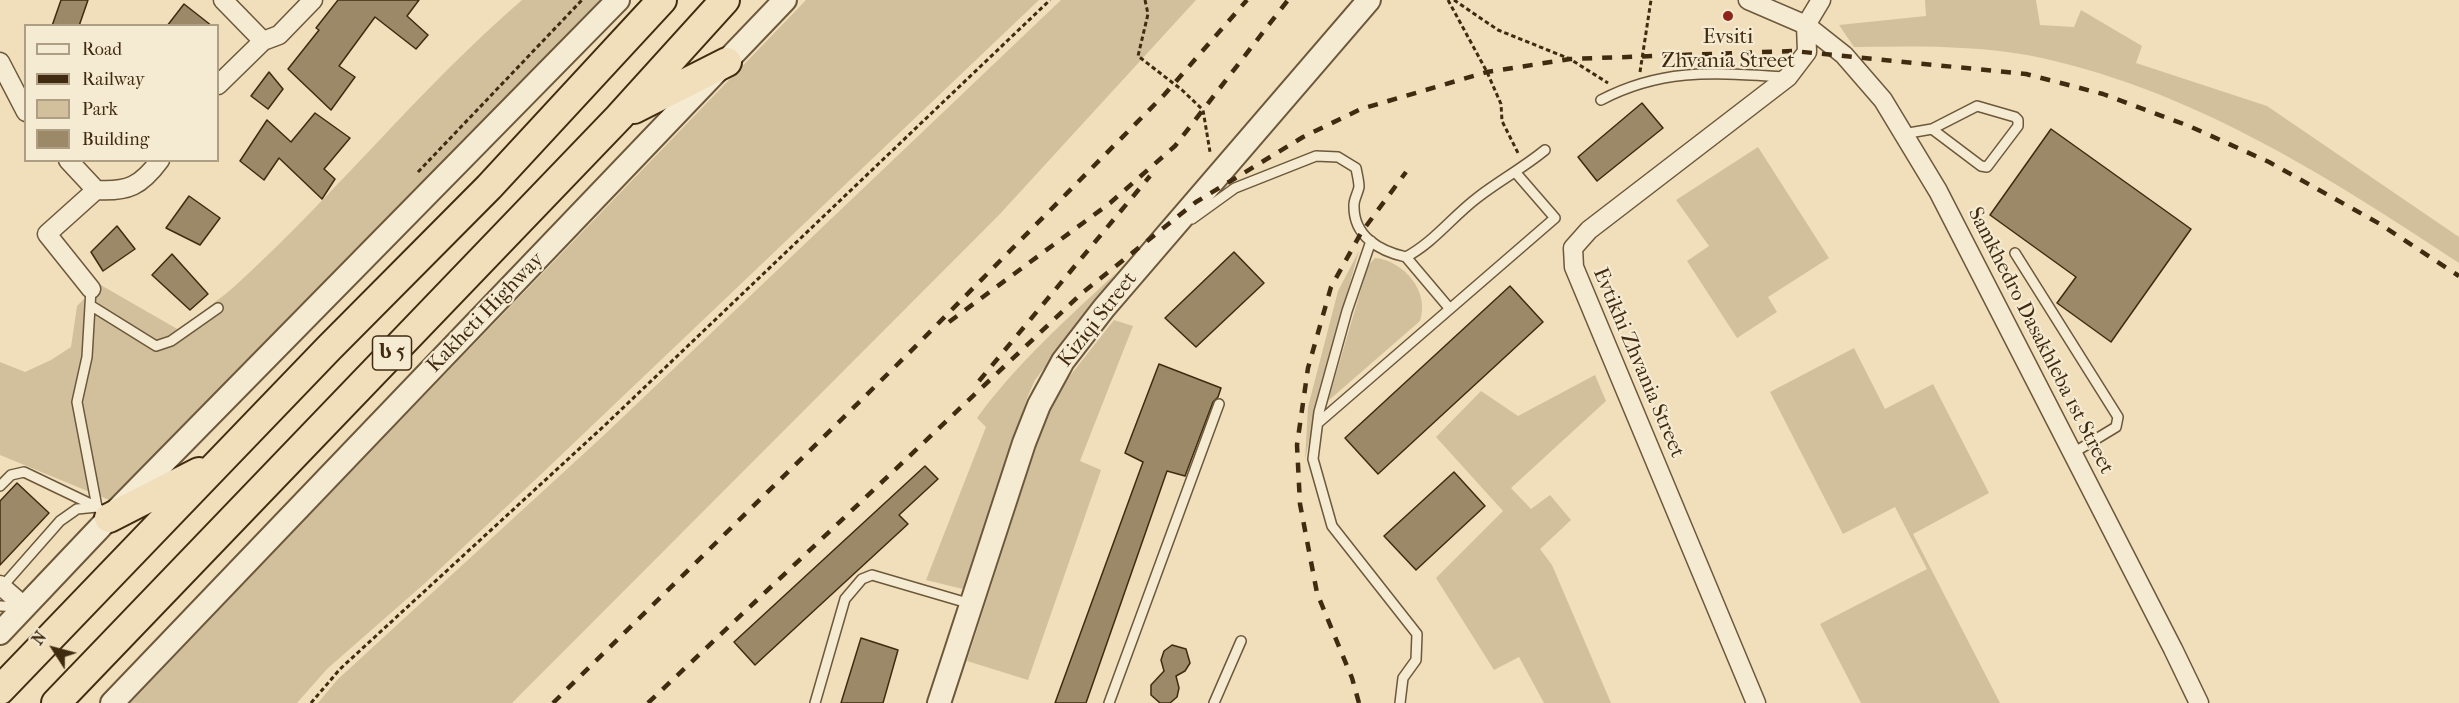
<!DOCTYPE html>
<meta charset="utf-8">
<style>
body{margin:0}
#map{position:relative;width:2459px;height:703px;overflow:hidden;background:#f0dfba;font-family:"IM FELL French Canon",serif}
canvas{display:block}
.legend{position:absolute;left:24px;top:24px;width:195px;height:138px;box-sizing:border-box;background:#f5ead2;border:2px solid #ad9e84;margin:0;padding:8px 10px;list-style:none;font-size:18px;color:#402b10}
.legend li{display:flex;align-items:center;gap:12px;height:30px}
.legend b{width:30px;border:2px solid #ad9e84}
.north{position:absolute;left:24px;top:619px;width:60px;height:60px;-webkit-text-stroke:4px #f5ead2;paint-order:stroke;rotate:306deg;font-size:16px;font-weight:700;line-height:24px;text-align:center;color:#402b10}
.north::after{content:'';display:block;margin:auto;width:21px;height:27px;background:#402b10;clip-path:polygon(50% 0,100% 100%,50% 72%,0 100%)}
</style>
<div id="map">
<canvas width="2459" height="703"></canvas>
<ul class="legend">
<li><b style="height:8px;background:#f5ead2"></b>Road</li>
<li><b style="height:8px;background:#402b10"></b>Railway</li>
<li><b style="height:16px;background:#d2c09d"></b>Park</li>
<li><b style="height:16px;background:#9c8968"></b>Building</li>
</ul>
<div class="north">N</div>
</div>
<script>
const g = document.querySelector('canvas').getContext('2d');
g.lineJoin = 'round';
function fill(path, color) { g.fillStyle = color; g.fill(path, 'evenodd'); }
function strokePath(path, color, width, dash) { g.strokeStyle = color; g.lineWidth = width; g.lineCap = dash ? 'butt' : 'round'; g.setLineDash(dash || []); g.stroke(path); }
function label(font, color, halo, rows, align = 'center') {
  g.font = font + ' "IM FELL French Canon","Noto Serif Georgian",serif'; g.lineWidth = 4.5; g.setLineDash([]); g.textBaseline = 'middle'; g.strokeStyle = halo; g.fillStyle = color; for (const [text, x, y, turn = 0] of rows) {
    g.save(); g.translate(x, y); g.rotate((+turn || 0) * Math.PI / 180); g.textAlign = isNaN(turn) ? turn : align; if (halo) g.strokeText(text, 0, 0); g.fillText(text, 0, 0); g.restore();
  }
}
const green = new Path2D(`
 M522 0H607L114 502 0 455V362L25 372 51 360 71 347 77 306 99 284 179 330C197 315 218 301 236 285 336 194 420 88 522 0Z
 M806 0H1039L535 480 424 584 327 669 297 703H128Z
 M1061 0H1196L999 215 512 703H318L337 680 603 436Z
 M1925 0H2036L2040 25 2074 27 2081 10 2142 46 2136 63 2267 106 2459 237V263C2326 175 2186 86 2027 55 1970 45 1912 46 1854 47L1839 25 1926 16Z
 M1758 147 1829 258 1768 297 1777 312 1737 338 1687 261 1709 246 1676 200Z
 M1359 251 1320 387 1305 460 1308 407 1338 291Z
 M1375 258C1404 261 1430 291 1420 321L1328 401 1368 266Z
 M1116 273 1035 380 1027 398 967 590 926 580 986 427 977 418C1017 363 1067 319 1116 273Z
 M1114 320 1133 326 1080 461 1101 470 1028 680 967 661 1047 413 1065 382Z
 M1854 348 1885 409 1933 384 1989 493 1913 534 2000 703H1861L1820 624 1927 569 1895 507 1843 534 1770 392Z
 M1595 375 1606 401 1511 488 1531 509 1550 495 1571 520 1540 549 1552 565 1611 703H1544L1519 657 1494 670 1436 578 1503 511 1436 437 1481 391 1518 416Z`);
const building = new Path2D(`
 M61 0H88L79 26H52Z
 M338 0H419L407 16 428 35 416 49 375 17 339 66 355 77 331 110 288 69 319 30 316 28Z
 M184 4 212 26H167Z
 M269 72 283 89 268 109 251 96Z
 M1642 103 1663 128 1597 181 1578 157Z
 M315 113 350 138 324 169 335 179 322 199 279 158 264 180 240 161 267 120 291 142Z
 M2051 129 2191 229 2111 342 2057 303 2076 277 1990 215Z
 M189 196 220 218 200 245 166 228Z
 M117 226 135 249 103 271 91 252Z
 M1234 252 1264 283 1196 347 1165 318Z
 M172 254 208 294 190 310 152 275Z
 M1510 286 1543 322 1378 474 1345 438Z
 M1159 364 1221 388 1218 397 1213 402 1185 476 1167 471 1086 703H1055L1143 462 1125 453Z
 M925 466 938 479 899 515 908 524 755 665 734 642Z
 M1454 472 1485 506 1416 570 1384 536Z
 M17 483 49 513 0 565V501Z
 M861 638 898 650 883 703H841Z
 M1172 645 1186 649 1190 663 1185 671 1176 676 1179 688 1177 697 1170 703H1160L1151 695V685L1164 671 1161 660 1164 651Z`);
const path = new Path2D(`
 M1145 0 1148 14 1138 56 1182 90 1203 110 1210 152
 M1448 0 1487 72 1501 104 1502 121 1519 155
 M1454 0 1498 30 1570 59 1608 83
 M1640 72 1651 0
 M418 172 582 0
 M311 703 340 669 604 426 1050 0`);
const service = new Path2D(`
 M1601 100C1664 67 1717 73 1786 77
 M1903 134 1932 129 1981 166 1987 167 2018 126V120L2015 117 1977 106 1932 129
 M1192 219 1235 188 1316 156 1338 157 1356 168C1357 174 1359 181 1359 187 1358 193 1354 199 1354 205 1353 236 1379 251 1406 257 1434 242 1452 217 1477 198 1499 181 1523 168 1545 150
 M1371 241 1347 311 1319 412 1313 459 1332 526 1417 634 1416 660 1403 678 1400 703
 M2015 253 2118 417 2116 427 2073 453
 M1406 257 1450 309
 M91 289 87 357 77 402 97 507 107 516
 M90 305 156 346 171 341 218 308
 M1318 423 1555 218 1516 173
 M0 486 11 475 24 472 97 507
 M1 588 60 521 77 509 97 507
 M0 606 22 607
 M815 703 845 599 862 579 872 575 971 604
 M1109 703 1219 404
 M1214 703 1241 641`);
const minor = new Path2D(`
 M223 0 263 41
 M1748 0 1806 25 1844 55 1883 100 1938 191 2173 649 2199 703
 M1806 25 1821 0
 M0 62 26 112
 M218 85 263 41 279 35 313 0
 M68 160 96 190C128 192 141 186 160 160
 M91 289 47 234 96 190
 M0 585 25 607
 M1756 703 1574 267 1573 248 1589 230 1788 77 1807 52 1806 25`);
const tertiary = new Path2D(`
 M0 633 109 518 618 0
 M112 703 785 0
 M939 703 1024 443 1039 405 1063 361 1104 308 1369 0`);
const trunk = new Path2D(`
 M634 109 727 62
 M109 518 199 472
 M0 690 329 348 489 187 662 0
 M56 703 619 117 725 0`);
const rail = new Path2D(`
 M949 322 1110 203 1175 146 1288 0
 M979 381 1150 176
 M553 703 909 353 1164 95 1247 0
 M648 703 1082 293 1196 202 1303 137 1361 109 1487 72 1570 59 1793 51 2026 74 2103 94 2189 126 2269 162 2380 224 2459 276
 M1359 703 1352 678 1317 593 1300 504 1297 445 1308 368 1331 287 1361 233 1406 172`);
const markers = [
 [1728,16,6,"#8f2418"]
];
const shields = [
 [392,353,39]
];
const shieldNames = [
 ["ს 5",392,353]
];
const poiNames = [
 ["Evsiti",1728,38],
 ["Zhvania Street",1728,62]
];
const streetNames = [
 ["Kakheti Highway",486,313,-46],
 ["Kiziqi Street",1098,320,-52],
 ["Samkhedro Dasakhleba 1st Street",2040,341,63],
 ["Evtikhi Zhvania Street",1638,363,67]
];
fill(green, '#d2c09d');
fill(building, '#9c8968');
strokePath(building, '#402b10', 1.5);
strokePath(service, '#6c583a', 12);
strokePath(minor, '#6c583a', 21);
strokePath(tertiary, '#6c583a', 26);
strokePath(trunk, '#402b10', 32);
strokePath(path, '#402b10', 3, [4.5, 3]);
strokePath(service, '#f5ead2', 9);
strokePath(minor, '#f5ead2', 18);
strokePath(tertiary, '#f5ead2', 22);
strokePath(trunk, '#f0dfba', 28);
strokePath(rail, '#402b10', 4.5, [10, 10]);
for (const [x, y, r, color] of markers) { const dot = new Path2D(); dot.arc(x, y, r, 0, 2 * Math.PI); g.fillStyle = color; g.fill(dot); strokePath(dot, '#f5ead2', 2); }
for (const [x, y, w] of shields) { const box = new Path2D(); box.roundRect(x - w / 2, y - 17, w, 34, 4.5); g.fillStyle = '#f5ead2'; g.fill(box); strokePath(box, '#402b10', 1.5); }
label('bold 20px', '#402b10', null, shieldNames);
label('21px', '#402b10', '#f5ead2', poiNames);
label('21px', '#402b10', '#f5ead2', streetNames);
</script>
